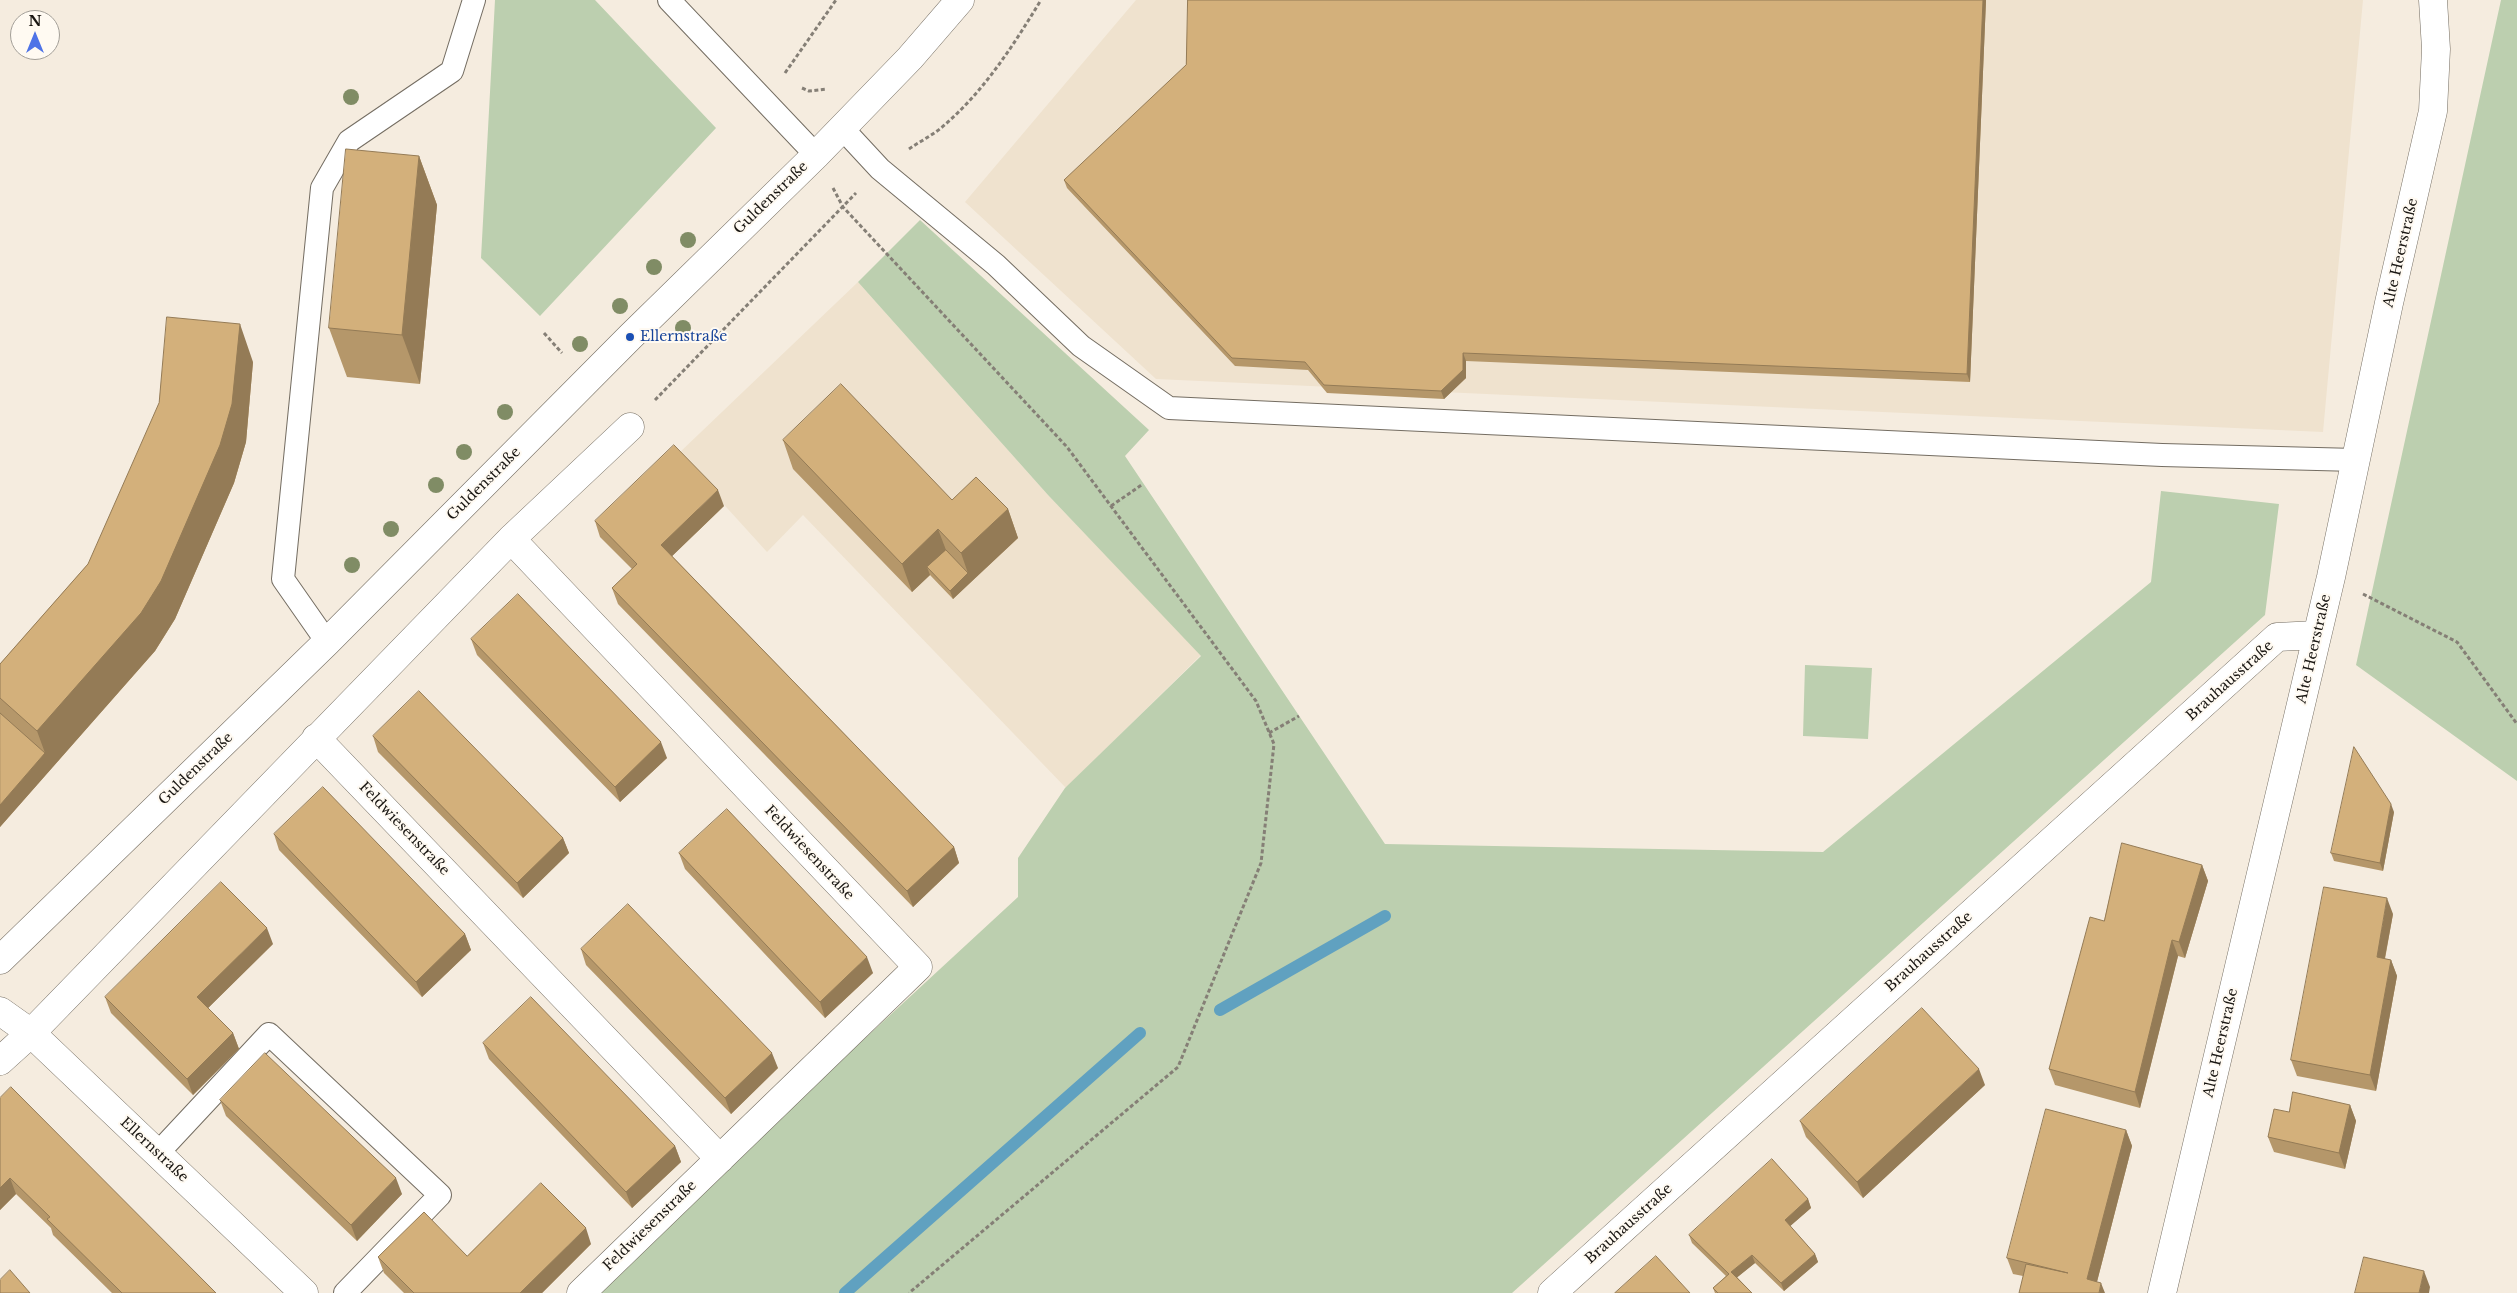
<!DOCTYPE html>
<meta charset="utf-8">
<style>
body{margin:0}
#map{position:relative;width:2517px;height:1293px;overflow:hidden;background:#f5ecdf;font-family:"Libre Baskerville",serif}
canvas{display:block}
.north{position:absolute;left:10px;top:10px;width:50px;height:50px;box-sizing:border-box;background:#fffaf2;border:1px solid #a39f98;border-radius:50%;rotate:0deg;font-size:14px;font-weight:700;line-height:20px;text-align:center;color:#191612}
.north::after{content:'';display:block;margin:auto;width:18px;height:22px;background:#4e73e7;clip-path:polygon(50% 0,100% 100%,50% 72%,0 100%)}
</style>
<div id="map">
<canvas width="2517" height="1293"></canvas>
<div class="north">N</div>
</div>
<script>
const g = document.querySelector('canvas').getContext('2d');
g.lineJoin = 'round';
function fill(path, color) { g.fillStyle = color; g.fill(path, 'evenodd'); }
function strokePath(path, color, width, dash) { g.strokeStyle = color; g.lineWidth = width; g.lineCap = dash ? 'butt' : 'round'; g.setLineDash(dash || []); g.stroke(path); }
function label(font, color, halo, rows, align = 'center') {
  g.font = font + ' "Libre Baskerville",serif'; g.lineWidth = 4; g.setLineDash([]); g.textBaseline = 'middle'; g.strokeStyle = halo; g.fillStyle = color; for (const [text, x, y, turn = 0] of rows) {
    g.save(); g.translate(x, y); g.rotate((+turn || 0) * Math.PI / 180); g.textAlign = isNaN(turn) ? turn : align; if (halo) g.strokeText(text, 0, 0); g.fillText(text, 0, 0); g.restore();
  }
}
const built = new Path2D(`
 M1136 0H2363L2323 432 1156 379 965 202Z
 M858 282 1048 495 1201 655 1066 788 803 515 767 552 678 454Z`);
const green = new Path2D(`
 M495 0H595L716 128 540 316 481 258Z
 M2501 0H2517V781L2356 665Z
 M920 220 1149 430 1125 456 1385 844 1823 852 2151 582 2161 491 2279 504 2265 615 1512 1293H589L1018 897V858L1065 788 1201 656 1048 495 858 282Z
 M1805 665 1872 668 1868 739 1803 736Z`);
const stream = new Path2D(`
 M1220 1010 1385 916
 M845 1293 1140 1033`);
const path = new Path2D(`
 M785 73 836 0
 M802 88 809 91 827 89
 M909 149C919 142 931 136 941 128 983 93 1013 46 1041 0
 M833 188 843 207 1067 447 1256 701 1274 744 1261 863 1178 1067 909 1293
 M544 333 562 353
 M655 400 856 193
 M1111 506 1143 484
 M2363 594 2457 642 2517 724
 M1269 733 1299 716`);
const lane = new Path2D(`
 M669 0 816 155
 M842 128 880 169 996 265 1081 346 1169 408 2162 455 2356 460
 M327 642 283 579 322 188 349 141 452 71 474 0
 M157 1154 269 1034 440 1195 345 1293`);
const street = new Path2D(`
 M511 539 918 967 581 1293
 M316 738 720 1159
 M0 1011 31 1033 304 1293
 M0 1061 31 1033 511 539 630 427
 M1552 1293 2277 637 2316 635
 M2162 1293 2331 577 2389 303 2433 111 2436 49 2433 0`);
const secondary = new Path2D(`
 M0 960 327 642 630 337 816 155 910 58 960 0`);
const trees = [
 [351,97],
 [688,240],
 [654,267],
 [620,306],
 [683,328],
 [580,344],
 [505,412],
 [464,452],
 [436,485],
 [391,529],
 [352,565]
];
const wall = new Path2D(`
 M1986 0 1970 382 1466 361V378L1444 399 1327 393 1308 370 1235 366 1067 188 1064 180Z
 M419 156 437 205 420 384 347 377 329 328Z
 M253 362 246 442 234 483 175 619 155 651 0 827V664L88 564Z
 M783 440 952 500 1008 509 1018 538 953 599 930 575 912 592 793 469Z
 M724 506 672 556 954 847 959 863 913 907 618 604 612 588 632 569 600 537 595 521Z
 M471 639 667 758 620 802 477 655Z
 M373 736 563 838 569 853 523 898 378 752Z
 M2394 812 2383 871 2334 861 2331 853Z
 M274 834 465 934 471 950 422 997 279 850Z
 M679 853 873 973 825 1018 685 869Z
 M2202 865 2208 881 2185 958 2178 956 2140 1108 2055 1085 2049 1069 2104 921Z
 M2393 914 2385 959 2391 960 2397 976 2376 1091 2297 1076 2291 1060Z
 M273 944 208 1008 233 1033 239 1049 193 1095 111 1013 105 997Z
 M581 949 778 1068 731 1114 586 965Z
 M483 1043 675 1146 681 1162 632 1208 489 1059Z
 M1985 1085 1863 1198 1806 1137 1800 1121Z
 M0 1098 216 1293H112L53 1235 51 1228 16 1194 0 1210Z
 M220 1100 402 1194 357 1241 226 1116Z
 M2350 1105 2356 1121 2345 1169 2274 1152 2268 1137Z
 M2126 1130 2132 1146 2097 1282 2023 1276 2013 1274 2007 1258Z
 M1808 1199 1811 1208 1790 1226 1815 1254 1818 1262 1784 1291 1755 1263 1737 1277 1752 1293H1715L1713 1288 1726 1276 1692 1243 1689 1235Z
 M591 1244 542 1293H404L384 1273 378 1257 467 1256Z`);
const shadedWall = new Path2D(`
 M1983 0H1986L1970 382 1967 374Z
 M419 156 437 205 420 384 402 335Z
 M240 324 253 362 246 442 234 483 175 619 155 651 0 827V805L45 753 37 731Z
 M1463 353 1466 361V378L1444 399 1441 391Z
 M718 490 724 506 667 561 661 545Z
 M1008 509 1018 538 971 582 961 553Z
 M938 529 949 558 927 567 930 575 912 592 902 564Z
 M968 573 971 582 953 599 950 591Z
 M661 742 667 758 620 802 615 787Z
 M2391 804 2394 812 2383 871 2380 863Z
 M563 838 569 853 523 898 517 883Z
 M954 847 959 863 913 907 907 891Z
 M2202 865 2208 881 2185 958 2179 942Z
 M2387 898 2393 914 2382 973 2377 957Z
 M267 928 273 944 203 1013 197 997Z
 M465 934 471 950 422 997 416 982Z
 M2172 940 2178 956 2140 1108 2135 1092Z
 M867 957 873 973 825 1018 820 1002Z
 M2391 960 2397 976 2376 1091 2370 1075Z
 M233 1033 239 1049 193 1095 187 1079Z
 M772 1053 778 1068 731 1114 725 1098Z
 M1979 1069 1985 1085 1863 1198 1857 1182Z
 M2350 1105 2356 1121 2345 1169 2339 1153Z
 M2126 1130 2132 1146 2094 1293 2087 1279Z
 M675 1146 681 1162 632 1208 626 1192Z
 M10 1178 16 1194 0 1210V1188Z
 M396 1178 402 1194 357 1241 351 1225Z
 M1808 1199 1811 1208 1788 1228 1785 1220Z
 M586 1228 591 1244 542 1293H520Z
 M1815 1254 1818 1262 1784 1291 1781 1283Z
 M1752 1255 1755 1263 1734 1280 1731 1272Z
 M2424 1271 2430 1287 2429 1293H2419Z
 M2101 1283 2105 1293H2099Z`);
const building = new Path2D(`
 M1188 0H1983L1967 374 1463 353V370L1441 391 1324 385 1305 362 1232 358 1064 180 1186 65Z
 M346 149 419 156 402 335 329 328Z
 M167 317 240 324 232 404 220 445 161 581 141 613 37 731 0 698V664L88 564 159 403Z
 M841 384 952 500 976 477 1008 509 961 553 938 529 902 564 783 440Z
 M674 445 718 490 661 545 954 847 907 891 612 588 637 564 595 521Z
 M946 550 968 573 950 591 927 567Z
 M518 594 661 742 615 787 471 639Z
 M419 691 563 838 517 883 373 736Z
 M0 713 45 753 0 805Z
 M2354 747 2391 804 2380 863 2331 853Z
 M323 787 465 934 416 982 274 834Z
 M727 809 867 957 820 1002 679 853Z
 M2122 843 2202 865 2179 942 2172 940 2135 1092 2049 1069 2090 917 2104 921Z
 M221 882 267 928 197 997 233 1033 187 1079 105 997Z
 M2324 887 2387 898 2377 957 2391 960 2370 1075 2291 1060Z
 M628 904 772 1053 725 1098 581 949Z
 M531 997 675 1146 626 1192 483 1043Z
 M1922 1008 1979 1069 1857 1182 1800 1121Z
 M265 1053 396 1178 351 1225 220 1100Z
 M11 1087 216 1293H122L47 1219 50 1217 10 1178 0 1188V1098Z
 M2293 1092 2350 1105 2339 1153 2268 1137 2274 1109 2289 1112Z
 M2046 1109 2126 1130 2087 1279 2101 1283 2099 1293H2019L2026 1264 2068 1273 2007 1258Z
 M1772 1159 1808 1199 1785 1220 1815 1254 1781 1283 1752 1255 1731 1272 1752 1293H1718L1713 1288 1729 1274 1689 1235Z
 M541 1183 586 1228 520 1293H414L378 1257 424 1212 467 1256Z
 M1656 1256 1690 1293H1615Z
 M2364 1257 2424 1271 2419 1293H2355Z
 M10 1270 30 1293H0V1280Z`);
const markers = [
 [630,337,5,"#1a4fb4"]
];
const streetNames = [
 ["Guldenstraße",771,198,-44],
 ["Alte Heerstraße",2401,253,-77],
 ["Guldenstraße",484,484,-45],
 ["Alte Heerstraße",2314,649,-77],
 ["Brauhausstraße",2230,681,-42],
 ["Guldenstraße",196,769,-44],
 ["Feldwiesenstraße",404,829,46],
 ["Feldwiesenstraße",809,853,47],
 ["Brauhausstraße",1929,952,-42],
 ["Alte Heerstraße",2221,1043,-77],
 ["Ellernstraße",154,1150,43],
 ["Brauhausstraße",1629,1224,-42],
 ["Feldwiesenstraße",650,1226,-44]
];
const transitNames = [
 ["Ellernstraße",640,337]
];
fill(built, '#efe2ce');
fill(green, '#bccfaf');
strokePath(stream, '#60a1c0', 12);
strokePath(lane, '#746d62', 24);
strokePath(street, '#746d62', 29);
strokePath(secondary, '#746d62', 29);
strokePath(path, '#857f76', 3, [4, 2.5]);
strokePath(lane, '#fff', 22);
strokePath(street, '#fff', 28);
strokePath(secondary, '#fff', 28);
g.fillStyle = '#808c65';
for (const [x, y] of trees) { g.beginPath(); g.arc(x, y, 8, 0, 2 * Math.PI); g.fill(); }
fill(wall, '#b5976a');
fill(shadedWall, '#947b56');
fill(building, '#d3b07b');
strokePath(building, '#947b56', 1);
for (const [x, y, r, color] of markers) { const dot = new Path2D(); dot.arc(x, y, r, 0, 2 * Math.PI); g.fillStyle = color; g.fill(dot); strokePath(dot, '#fffaf2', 2); }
label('14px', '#191612', '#fffaf2', streetNames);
label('14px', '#164399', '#fffaf2', transitNames, 'left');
</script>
